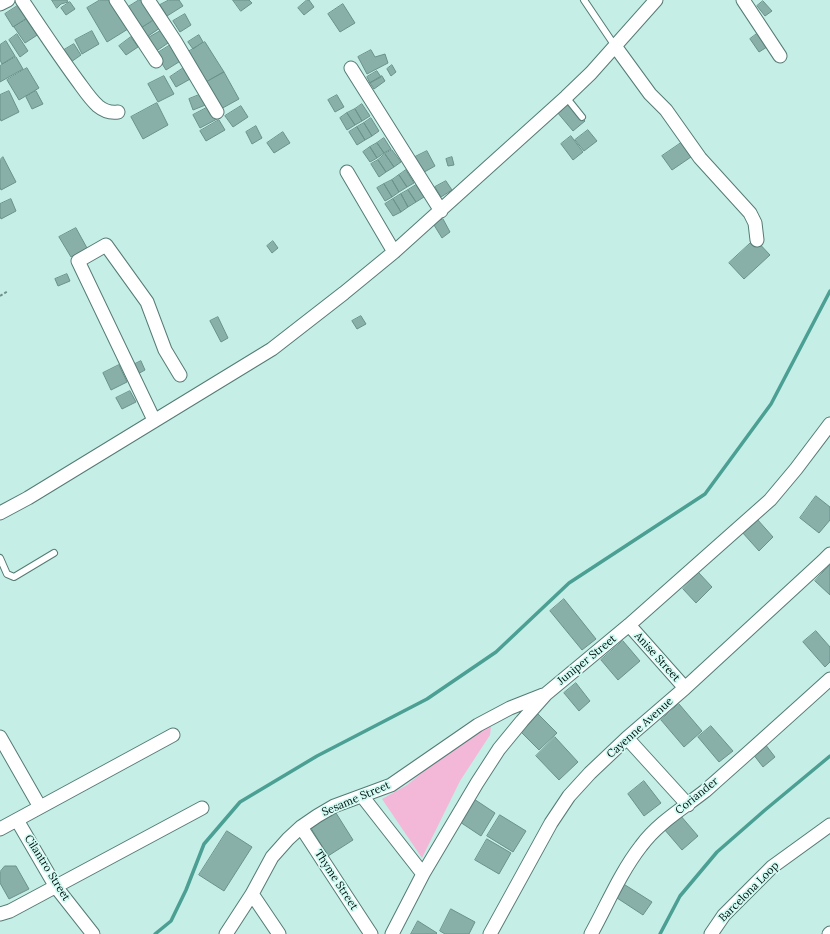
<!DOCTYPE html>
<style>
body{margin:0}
canvas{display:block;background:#c5eee7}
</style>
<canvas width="830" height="934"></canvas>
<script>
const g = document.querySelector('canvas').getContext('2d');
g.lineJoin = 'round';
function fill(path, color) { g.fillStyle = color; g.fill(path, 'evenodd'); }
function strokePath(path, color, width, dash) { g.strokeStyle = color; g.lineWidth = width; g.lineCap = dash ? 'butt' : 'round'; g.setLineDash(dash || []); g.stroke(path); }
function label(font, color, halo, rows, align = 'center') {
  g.font = font + ' Lora,serif'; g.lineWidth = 3.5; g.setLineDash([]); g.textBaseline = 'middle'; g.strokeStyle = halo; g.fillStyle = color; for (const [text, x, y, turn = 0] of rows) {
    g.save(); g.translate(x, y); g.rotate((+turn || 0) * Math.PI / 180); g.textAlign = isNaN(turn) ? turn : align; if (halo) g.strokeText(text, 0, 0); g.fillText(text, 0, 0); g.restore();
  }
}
const green = new Path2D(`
 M483 727H491L490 735 460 781 422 858 382 799 407 785 441 757Z`);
const stream = new Path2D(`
 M155 934 171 921 186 890 204 844 240 802 317 756 427 699 496 652 569 583 705 494 771 404 830 291
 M660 934 680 896 717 852 765 810 830 756`);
const building = new Path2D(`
 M52 0H67L68 2 61 4 57 8Z
 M100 0H111L128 29 107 42 87 8Z
 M139 0H145L156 18 138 30 125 9Z
 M169 0H179L183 6 167 16 160 5Z
 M233 0H249L252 3 241 11Z
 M307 0H309L314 7 304 15 298 8Z
 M763 1 772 11 765 16 757 6Z
 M70 2 75 9 66 15 61 8Z
 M22 3 30 16 13 27 5 14Z
 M343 4 355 23 340 32 328 14Z
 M185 14 191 25 180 32 173 21Z
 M31 17 42 32 25 43 14 27Z
 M157 19 163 29 144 40 138 30Z
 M162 27 171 41 152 54 143 40Z
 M92 31 99 44 82 54 75 40Z
 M758 33 767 47 759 52 750 39Z
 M17 34 28 51 20 57 9 40Z
 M199 35 203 42 193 49 188 42Z
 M131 37 138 47 126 55 119 46Z
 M6 41 15 56 2 64 0 60V45Z
 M205 42 224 72 204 83 186 53Z
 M74 44 81 55 71 62 64 50Z
 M172 44 182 60 166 70 156 54Z
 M371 50 375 57 385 54 388 63 367 74 358 57Z
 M16 57 23 69 0 82V66Z
 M392 65 396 72 391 76 387 69Z
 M185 67 192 78 176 87 170 77Z
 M27 68 39 88 19 100 7 80Z
 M377 71 381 77 370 83 367 77Z
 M224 72 239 99 219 110 205 83Z
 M164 76 174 94 158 102 148 84Z
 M382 76 385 81 374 89 370 83Z
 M9 91 19 112 1 121 0 118V95Z
 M36 91 43 104 32 109 26 97Z
 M204 93 208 104 193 110 189 99Z
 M337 95 344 107 335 112 328 100Z
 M568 102 585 121 573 131 557 112Z
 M157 103 168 125 143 139 131 117Z
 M362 104 370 116 362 121 355 109Z
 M212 105 219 118 200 128 193 115Z
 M241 106 248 117 233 127 225 116Z
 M355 109 362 121 355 125 347 113Z
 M347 113 355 125 347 130 340 118Z
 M371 118 379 131 372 136 364 123Z
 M219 120 225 130 206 141 200 131Z
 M364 123 372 136 365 140 357 127Z
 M256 126 262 138 252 144 246 132Z
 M357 127 365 140 357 145 349 132Z
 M588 130 597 141 584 151 575 140Z
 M283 132 290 143 274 153 267 143Z
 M571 136 583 152 573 160 561 144Z
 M384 138 391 149 384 153 377 143Z
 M377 143 384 153 377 158 370 147Z
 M681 143 691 157 672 170 662 156Z
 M370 147 377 158 370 162 363 152Z
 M392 150 401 162 394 167 385 154Z
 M427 151 435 166 419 175 411 159Z
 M385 154 394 167 386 172 378 160Z
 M3 157 16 182 1 190 0 187V160Z
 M452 157 454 165 448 166 446 159Z
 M378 160 386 172 379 177 371 164Z
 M406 170 414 183 407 187 399 175Z
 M399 175 407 187 399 192 392 180Z
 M392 180 399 192 392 197 384 184Z
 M446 181 452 190 441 197 435 187Z
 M384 184 392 197 385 201 377 188Z
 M416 185 424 197 416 202 408 190Z
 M408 190 416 202 408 207 401 194Z
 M401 194 408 207 401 212 393 199Z
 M11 199 16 211 1 219 0 216V204Z
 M393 199 401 212 393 216 385 204Z
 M443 219 450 232 442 238 434 225Z
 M76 228 87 248 71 257 59 237Z
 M755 239 770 255 744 279 729 263Z
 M273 241 278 248 272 253 267 246Z
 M67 274 70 281 58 286 55 279Z
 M361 316 366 324 357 329 352 321Z
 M218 317 228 338 221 342 210 321Z
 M141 361 145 370 134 376 129 367Z
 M119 365 127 382 111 390 103 373Z
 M130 391 136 402 122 409 116 398Z
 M816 496 830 507V520L819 533 800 518Z
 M757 519 773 537 759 551 742 532Z
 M830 565V595L815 581Z
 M699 573 712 587 696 603 683 589Z
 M564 599 596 639 582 650 550 611Z
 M816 631 830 647V662L825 667 803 642Z
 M623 641 640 661 618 680 601 660Z
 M576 683 590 701 579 711 564 693Z
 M679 704 702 731 684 747 661 720Z
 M537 713 557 733 539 750 519 730Z
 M711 726 733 751 719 762 698 737Z
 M555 737 578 762 559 780 536 756Z
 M765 744 775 757 763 767 753 754Z
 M644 781 661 803 644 816 628 794Z
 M474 799 495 813 481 836 460 822Z
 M336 813 353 840 328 856 311 828Z
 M500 815 526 831 513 852 487 836Z
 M680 815 698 836 682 850 664 829Z
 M227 831 252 847 224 891 199 875Z
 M487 839 511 853 499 874 475 860Z
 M5 866H16L29 889 9 899 0 883V872Z
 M622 883 652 902 643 915 614 896Z
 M451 909 475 922 469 934H445L440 931Z
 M418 921 437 933 436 934H411Z`);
const path = new Path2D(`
 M0 296 8 291`);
const service = new Path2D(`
 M584 0 615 46
 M566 97 582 117
 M0 558 7 574 14 577 54 553`);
const minor = new Path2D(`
 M22 0C40 27 58 54 77 80 83 88 90 99 98 106 104 111 111 113 118 112
 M116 0 156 61
 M148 0 175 41 217 112
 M743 0 780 56
 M0 4 8 0
 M615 46 650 94 666 110 700 158 750 213 755 223 757 240
 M351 68 441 211
 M347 172 394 252
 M154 420 78 261 106 245 147 302 165 350 180 375
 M0 513 28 498 272 349 344 293 394 252 566 97 591 73 656 0
 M629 625 685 688
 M0 737 40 807
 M627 738 688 805
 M362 796 423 874
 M17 820 56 887 93 934
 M301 827 371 934
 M0 829 173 735
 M252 894 279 934
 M0 914 10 911 202 808
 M226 934 252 894 272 857 288 839 301 827 317 816 334 806 391 785 478 725 510 708 543 695
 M392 934 423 874 477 783 499 749 522 721 546 694 629 625 770 500 796 469 830 424
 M490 934 551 823 569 796 590 773 627 738 685 688 823 561 830 554
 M591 934C607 905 620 873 641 846 658 823 682 809 705 791 747 754 788 717 830 679
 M711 934 724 915 772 867 830 825
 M829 934 830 933`);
const streetNames = [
 ["Anise Street",657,657,48],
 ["Juniper Street",587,660,-39],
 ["Cayenne Avenue",640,728,-42],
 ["Coriander",697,796,-39],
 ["Sesame Street",356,799,-23],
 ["Cilantro Street",47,868,58],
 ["Thyme Street",336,880,57],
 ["Barcelona Loop",749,892,-45]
];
fill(green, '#f3b8d8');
strokePath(stream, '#4b9f93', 3.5);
fill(building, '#88b0a9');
strokePath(building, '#6b918b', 1);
strokePath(service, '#557b75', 8);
strokePath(minor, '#557b75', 15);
strokePath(path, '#73908b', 2, [3, 2]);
strokePath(service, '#fff', 6);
strokePath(minor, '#fff', 13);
label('11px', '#020f0d', '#d2fbf4', streetNames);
</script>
